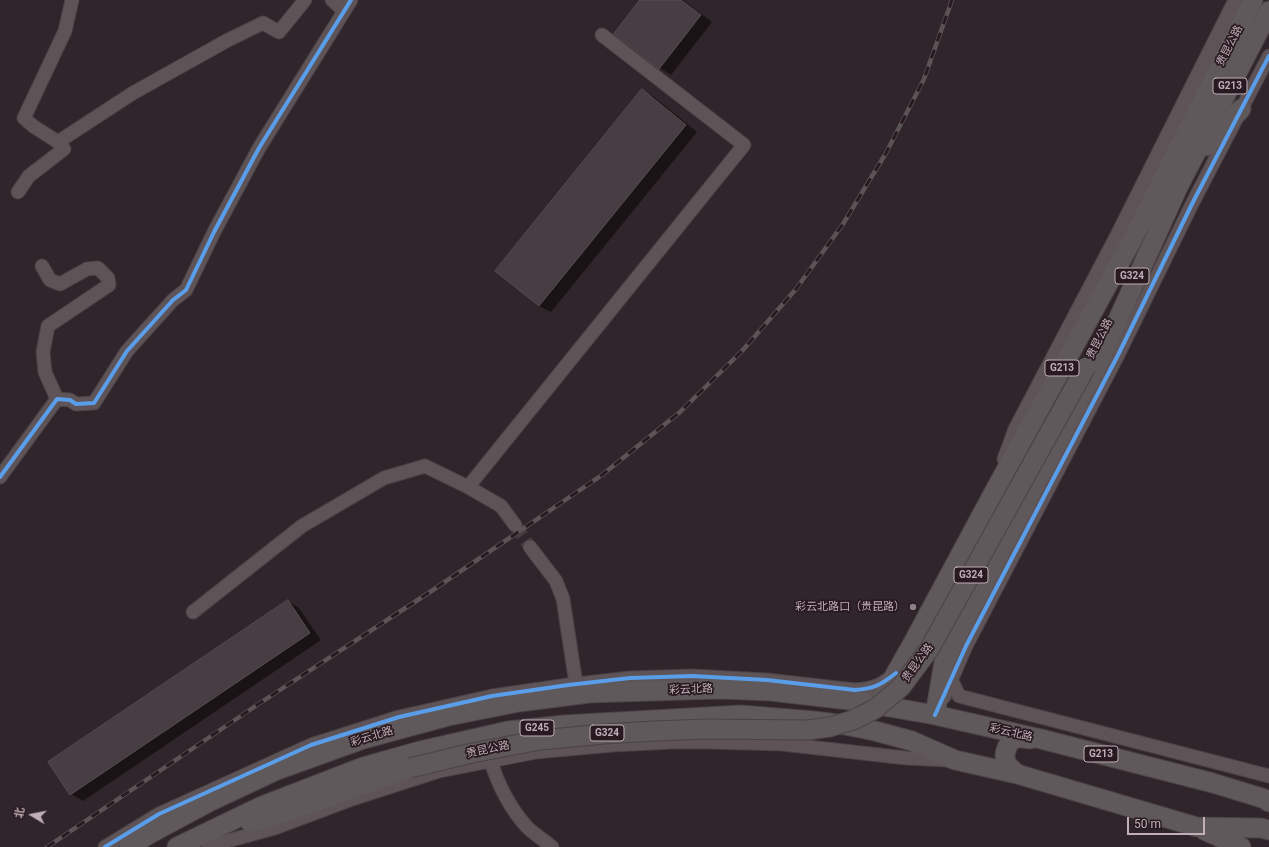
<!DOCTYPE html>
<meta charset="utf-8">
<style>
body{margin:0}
#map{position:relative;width:1269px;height:847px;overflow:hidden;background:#2f252a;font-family:Roboto,"Noto Sans SC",sans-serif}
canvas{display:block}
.north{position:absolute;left:12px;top:795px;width:40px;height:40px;-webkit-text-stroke:3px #281a20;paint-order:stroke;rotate:280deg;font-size:11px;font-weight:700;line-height:16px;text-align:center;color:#c1aeb6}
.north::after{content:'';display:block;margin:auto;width:14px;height:18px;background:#c1aeb6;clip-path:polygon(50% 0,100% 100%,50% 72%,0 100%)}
.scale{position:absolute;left:1127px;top:817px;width:78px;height:18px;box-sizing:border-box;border:2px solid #c1aeb6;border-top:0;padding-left:5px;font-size:12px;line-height:14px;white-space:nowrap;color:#c1aeb6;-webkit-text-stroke:3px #281a20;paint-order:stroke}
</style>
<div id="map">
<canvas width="1269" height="847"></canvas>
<div class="north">北</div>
<div class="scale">50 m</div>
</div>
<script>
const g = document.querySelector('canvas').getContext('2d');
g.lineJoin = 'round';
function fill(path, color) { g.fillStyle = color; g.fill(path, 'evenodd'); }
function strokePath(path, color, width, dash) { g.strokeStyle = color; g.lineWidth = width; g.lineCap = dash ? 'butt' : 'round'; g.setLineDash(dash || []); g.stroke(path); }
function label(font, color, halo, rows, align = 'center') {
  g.font = font + ' Roboto,"Noto Sans SC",sans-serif'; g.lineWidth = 3.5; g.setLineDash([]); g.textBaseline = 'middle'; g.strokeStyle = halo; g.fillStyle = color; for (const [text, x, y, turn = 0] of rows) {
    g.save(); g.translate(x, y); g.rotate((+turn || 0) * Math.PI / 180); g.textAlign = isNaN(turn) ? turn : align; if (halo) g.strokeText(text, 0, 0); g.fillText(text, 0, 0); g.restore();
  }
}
const shadow = new Path2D(`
 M641 0H683L712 22 671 75 660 68 615 34Z
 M643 91 654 97 697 132 551 312 539 306 497 271Z
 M288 601 299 608 321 640 83 801 71 794 50 762Z`);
const building = new Path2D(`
 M640 0H681L701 15 659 69 614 34Z
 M642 89 686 125 539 306 495 271Z
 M288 600 310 633 70 795 48 762Z`);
const minorTunnel = new Path2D(`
 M515 525 530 547`);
const minor = new Path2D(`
 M72 0 65 31 24 118 33 126 58 142 133 93 228 40 263 23 279 32 305 0
 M332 0 344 11
 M18 192 29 176 64 149 58 142
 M42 266 50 280 60 284 87 269 98 268 108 278 109 285 48 326 43 352 45 372 57 399
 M1004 459 1015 429 1117 235 1235 0
 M0 477 57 399 70 400 76 404 94 403 127 351 173 300 186 290 214 232 259 148 351 0
 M468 487 744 145 602 35
 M530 547 556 581 563 599 576 684
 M193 612 302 526 384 478 425 466 468 487 501 506 515 525
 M951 679 959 696 1269 776
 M944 697 966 646 1118 355 1193 202 1269 56
 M491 761C497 783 511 810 527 827 534 834 544 840 552 847
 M105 847 159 814 311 745 399 717 492 696 568 685 630 678 692 676 767 680 855 690C872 689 880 686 892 676
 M209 847 216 844 275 828 355 798 439 771 536 752 613 745 673 742H710L782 744 906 758 946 760`);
const highway = new Path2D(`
 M1206 146 1241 109
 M1174 195 1269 11
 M878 705 913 643 993 494 1131 242 1253 0
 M935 715 944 662 953 642 1101 357 1179 185
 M1017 774C1013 770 1008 767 1006 762 1003 753 1008 740 1017 738 1021 737 1026 739 1030 739
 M250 822 274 816 410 768
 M1204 830 1241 847
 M129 847 151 833 209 802 277 770 363 739 448 716 519 702 589 693 719 689 770 691 849 700 935 715 1041 739 1213 783 1265 799 1269 802
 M177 847 262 806 363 767 420 751 508 731 564 725 741 715 814 721 845 725 875 731 912 741 955 760 1017 774 1197 827 1261 828 1269 830`);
const rail = new Path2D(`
 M47 847 260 703 433 590 602 475 680 412 742 351 796 289 843 224 886 153 924 79 952 0`);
const highwayBridge = new Path2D(`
 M410 768 472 753 540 740 604 734 655 731 705 729 808 730 830 727 853 720 875 709 901 687 930 648 1086 367`);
const cycleway = new Path2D(`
 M0 477 57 399 70 400 76 404 94 403 127 351 173 300 186 290 214 232 259 148 351 0
 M935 715 966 646 1118 355 1193 202 1269 56
 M105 847 159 814 311 745 399 717 492 696 568 685 630 678 692 676 767 680 855 690C874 689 882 684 896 673`);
const markers = [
 [913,607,4,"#8e7e85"]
];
const shields = [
 [1230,86,34],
 [1132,276,34],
 [1062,368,34],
 [971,575,34],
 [537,728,34],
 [607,733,34],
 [1101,754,34]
];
const shieldNames = [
 ["G213",1230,86],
 ["G324",1132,276],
 ["G213",1062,368],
 ["G324",971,575],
 ["G245",537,728],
 ["G324",607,733],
 ["G213",1101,754]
];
const streetNames = [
 ["贵昆公路",1230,46,-63],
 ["贵昆公路",1100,339,-63],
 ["贵昆公路",918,663,-54],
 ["彩云北路",691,690,-2],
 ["彩云北路",1011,733,13],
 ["彩云北路",372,737,-17],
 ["贵昆公路",488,750,-12]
];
const poiNames = [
 ["彩云北路口（贵昆路）",905,607]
];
fill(shadow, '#0007');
fill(building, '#463e42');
strokePath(building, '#574d51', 1);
strokePath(minorTunnel, '#453a3f', 13, [13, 6]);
strokePath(minor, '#494145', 15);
strokePath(highway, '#4b4246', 21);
strokePath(minor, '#5e5458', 13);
strokePath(highway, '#5f595b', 19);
strokePath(rail, '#5b5457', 4.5);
strokePath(rail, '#281a20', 3, [9]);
strokePath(highwayBridge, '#4b4246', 21, []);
strokePath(highwayBridge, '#5f595b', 19);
strokePath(cycleway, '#5a9eea', 4);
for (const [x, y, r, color] of markers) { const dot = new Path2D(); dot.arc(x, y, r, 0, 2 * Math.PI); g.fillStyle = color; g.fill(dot); strokePath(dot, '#281a20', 1.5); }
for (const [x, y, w] of shields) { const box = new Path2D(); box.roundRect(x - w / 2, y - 8, w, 16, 3); g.fillStyle = '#281a20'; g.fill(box); strokePath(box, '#c1aeb6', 1); }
label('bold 10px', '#c1aeb6', null, shieldNames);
label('11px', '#c1aeb6', '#281a20', streetNames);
label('11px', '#c1aeb6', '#281a20', poiNames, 'right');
</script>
